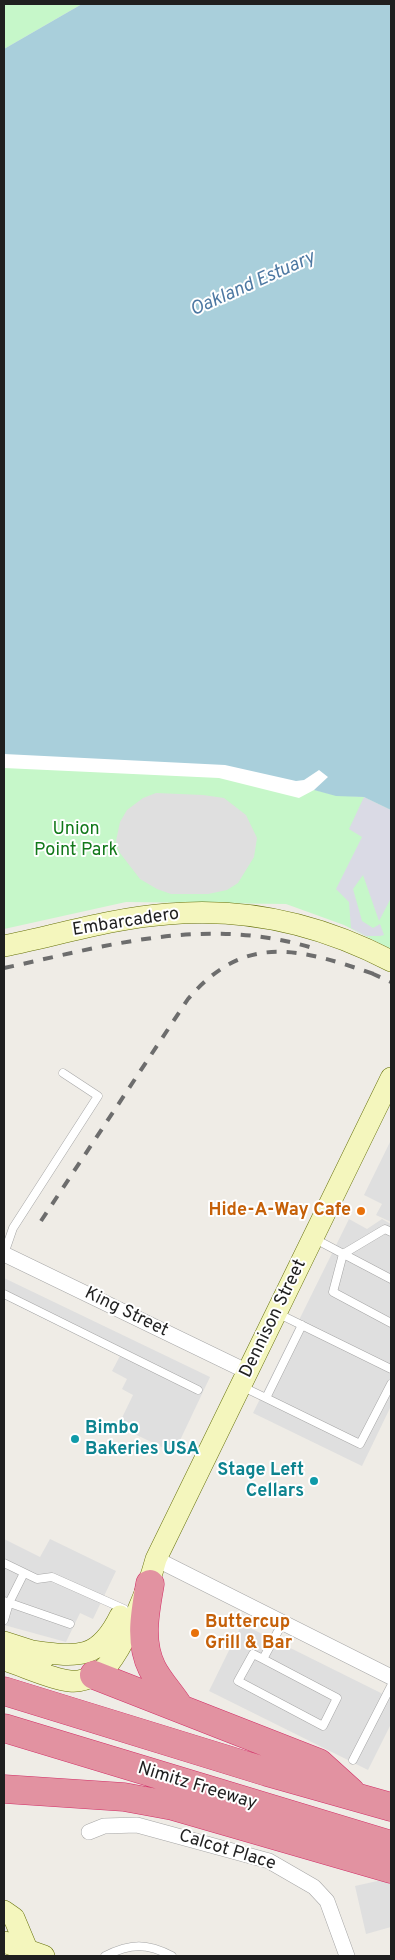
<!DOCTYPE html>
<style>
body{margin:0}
#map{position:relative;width:395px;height:1960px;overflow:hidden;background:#efece6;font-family:Overpass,sans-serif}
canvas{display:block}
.frame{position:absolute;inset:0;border:5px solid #1f1f1f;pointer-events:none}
</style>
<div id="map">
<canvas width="395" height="1960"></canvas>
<div class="frame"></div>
</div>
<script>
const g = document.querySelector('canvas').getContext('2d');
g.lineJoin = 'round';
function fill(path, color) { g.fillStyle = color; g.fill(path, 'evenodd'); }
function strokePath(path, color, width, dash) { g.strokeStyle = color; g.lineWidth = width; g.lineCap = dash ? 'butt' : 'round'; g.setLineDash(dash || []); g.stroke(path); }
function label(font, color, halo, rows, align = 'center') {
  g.font = font + ' Overpass,sans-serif'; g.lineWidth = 4; g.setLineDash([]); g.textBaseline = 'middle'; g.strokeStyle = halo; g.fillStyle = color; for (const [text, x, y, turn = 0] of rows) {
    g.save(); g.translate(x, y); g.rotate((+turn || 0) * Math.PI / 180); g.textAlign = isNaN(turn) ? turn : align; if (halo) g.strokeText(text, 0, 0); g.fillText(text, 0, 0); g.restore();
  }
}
const park = new Path2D(`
 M4 4H82L4 49Z
 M4 764 220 774 303 787 335 795 364 797 391 810V949L344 925 286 904 126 902 4 929Z`);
const parking = new Path2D(`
 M156 793 203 795 224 798 246 815 257 838 254 857 238 883 227 890 208 894H171L157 889 140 879 120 853 116 841 120 822 127 810 143 798Z
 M391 1140V1222L376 1215 382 1204 364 1195Z
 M349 1219 367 1229 382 1219 391 1224V1406L362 1466 253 1413Z
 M4 1278 210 1377 174 1453 118 1426 133 1395 122 1389 127 1379 112 1371 120 1356 4 1299Z
 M4 1539 40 1557 50 1539 116 1571 93 1619 80 1613 66 1642 4 1625Z
 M242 1624 391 1698V1724L368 1770 209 1691Z
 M391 1878V1927L366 1934 355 1886Z`);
const plaza = new Path2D(`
 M364 797 391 810V898L379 921 363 875 353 889 362 921 373 928 380 924 384 935 380 936H366L351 928 349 902 336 889 362 837 349 829Z`);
const water = new Path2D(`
 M82 4H391V810L364 797 336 796 303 787 220 774 4 764V49Z`);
const pier = new Path2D(`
 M4 754 225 765 296 781 304 780 319 770 328 777 314 790 299 798 219 778 4 768Z`);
const service = new Path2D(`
 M391 1232 385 1229 343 1254 333 1292 391 1323
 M315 1239 391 1279
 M4 1254 13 1228 98 1096 63 1073
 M4 1294 198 1390
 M277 1313 391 1369
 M302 1325 266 1398 360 1444 391 1384
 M243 1387 266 1398
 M4 1563 37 1579 52 1577 124 1609
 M4 1601 70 1624
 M4 1620 9 1603 24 1573
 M263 1659 253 1654 238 1681 323 1726 337 1698 263 1659 283 1622
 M353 1760 391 1686
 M105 1956C131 1943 147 1943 172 1956`);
const minor = new Path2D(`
 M4 1254 248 1372
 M156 1559 391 1677
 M89 1832 104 1826 137 1825 269 1861 314 1887 327 1901 347 1956`);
const secondary = new Path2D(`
 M4 946C58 935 113 918 168 914 246 907 322 925 391 961
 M4 1642 32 1651 44 1658
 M32 1651C77 1657 98 1661 120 1616
 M4 1660C24 1666 50 1679 70 1681 86 1683 105 1671 113 1658 130 1633 148 1589 156 1559L391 1078
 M4 1911 14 1918 27 1949
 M4 1942 44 1956`);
const motorway = new Path2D(`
 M150 1584C145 1612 139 1642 152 1668 159 1682 171 1694 179 1707
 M94 1675 319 1763 351 1792
 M4 1691 267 1772 391 1807
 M4 1728 391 1845
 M4 1789 124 1797 173 1806 391 1869`);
const rail = new Path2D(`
 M4 968C111 945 207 915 316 949
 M371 973 391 982
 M41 1221 188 999C247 930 303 950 377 975`);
const markers = [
 [361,1211,5,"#e8710a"],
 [75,1439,5,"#0f9aa8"],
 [314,1481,5,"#0f9aa8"],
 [195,1633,5,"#e8710a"]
];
const parkNames = [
 ["Union",76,830],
 ["Point Park",76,851]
];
const streetNames = [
 ["Embarcadero",126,923,-9],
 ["King Street",126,1313,26],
 ["Dennison Street",274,1319,-64],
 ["Nimitz Freeway",197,1787,17],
 ["Calcot Place",227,1851,17]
];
const foodNames = [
 ["Hide-A-Way Cafe",351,1211],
 ["Buttercup",205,1623,"left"],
 ["Grill & Bar",205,1644,"left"]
];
const cultureNames = [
 ["Bimbo",85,1429],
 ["Bakeries USA",85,1450],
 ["Stage Left",304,1471,"right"],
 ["Cellars",304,1492,"right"]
];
const waterNames = [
 ["Oakland Estuary",253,285,-24]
];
fill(park, '#c6f7c9');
fill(parking, '#dfdfdf');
fill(plaza, '#dadae5');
fill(water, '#a9cfdb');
fill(pier, '#fff');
strokePath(service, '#a6a6a6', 9);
strokePath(minor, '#a6a6a6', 16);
strokePath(secondary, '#67720b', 22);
strokePath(motorway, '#d22f67', 29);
strokePath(service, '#fff', 8);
strokePath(minor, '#fff', 15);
strokePath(secondary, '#f4f6bd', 21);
strokePath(motorway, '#e292a1', 28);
strokePath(rail, '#6d6d6d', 4, [10, 10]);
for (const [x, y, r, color] of markers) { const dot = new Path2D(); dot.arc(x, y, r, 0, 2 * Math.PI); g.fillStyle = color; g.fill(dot); strokePath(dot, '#fff', 2); }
label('18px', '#12791a', '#fff', parkNames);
label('18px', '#1f1f1f', '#fff', streetNames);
label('bold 18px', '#c56008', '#fff', foodNames, 'right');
label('bold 18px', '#0d838f', '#fff', cultureNames, 'left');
label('italic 19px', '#4d78a2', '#fff', waterNames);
</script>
